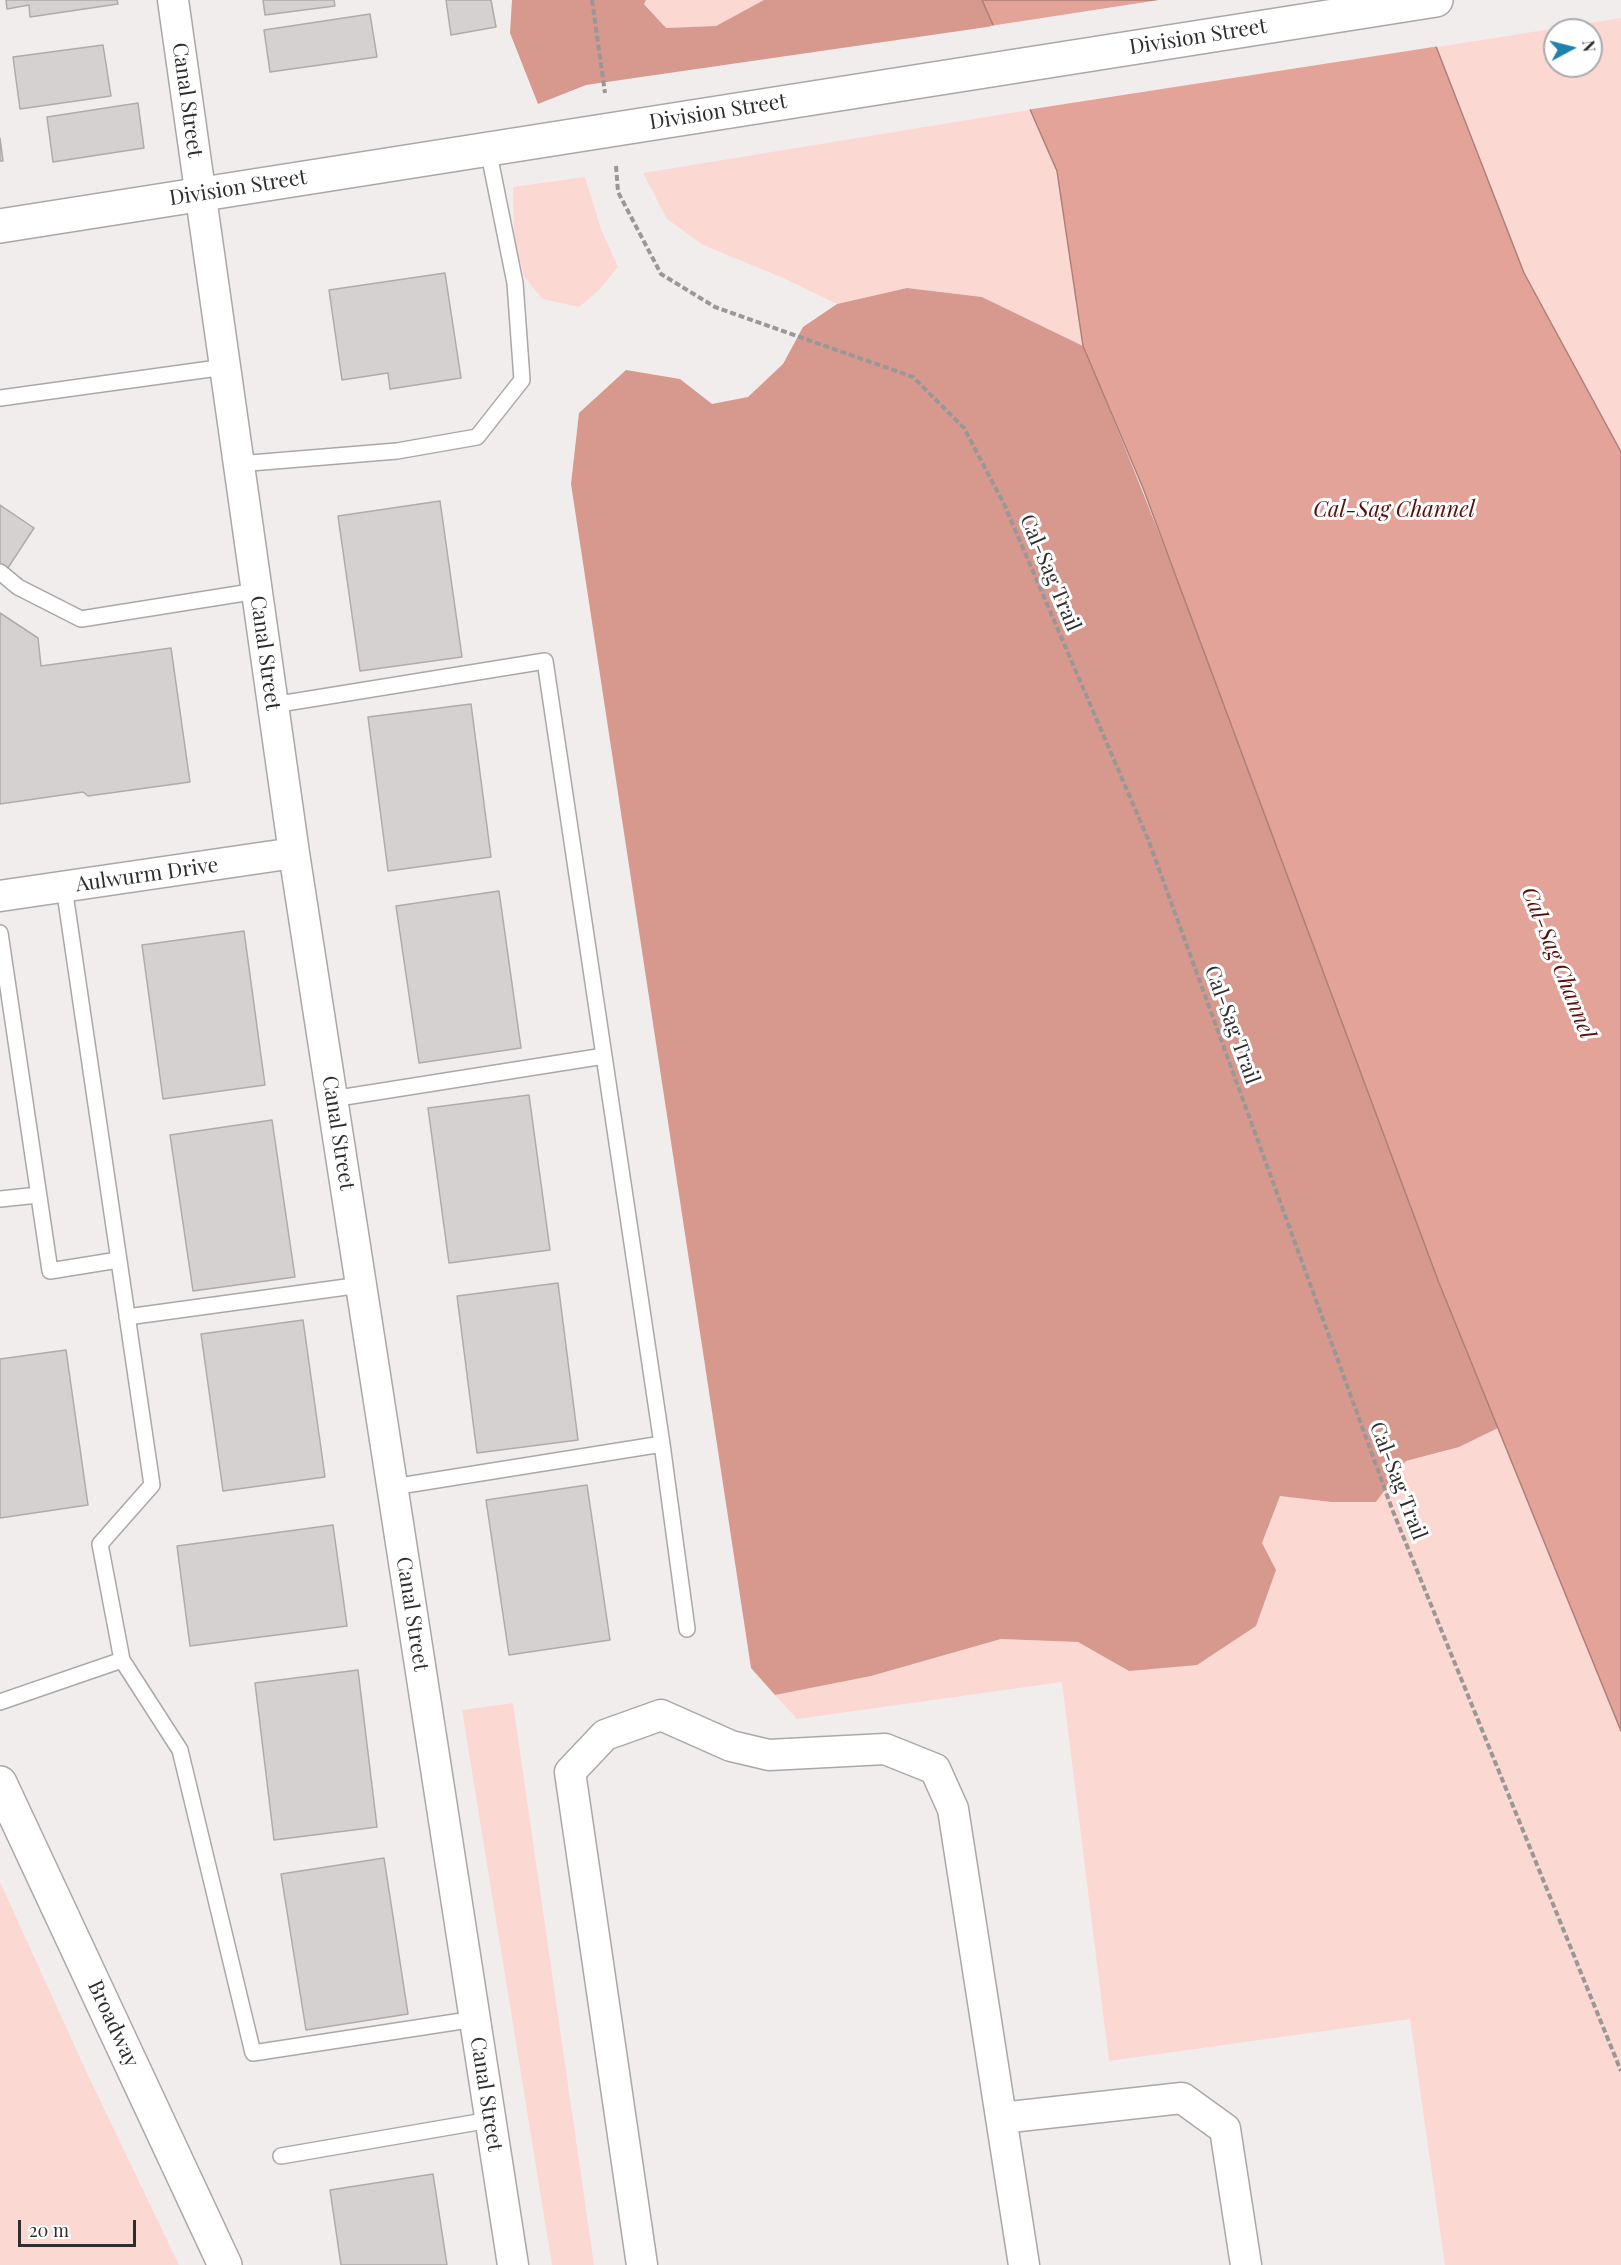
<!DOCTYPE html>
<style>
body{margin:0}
#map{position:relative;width:1621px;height:2265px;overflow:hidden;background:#f2eded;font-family:"Playfair Display",serif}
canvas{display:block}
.north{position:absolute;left:1543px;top:18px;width:60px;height:60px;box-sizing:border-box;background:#fff;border:2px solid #acabab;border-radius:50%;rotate:83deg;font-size:16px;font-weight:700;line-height:24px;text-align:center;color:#2f2d2d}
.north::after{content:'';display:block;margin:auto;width:21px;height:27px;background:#1d82ac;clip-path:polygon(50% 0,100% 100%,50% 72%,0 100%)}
.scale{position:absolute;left:18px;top:2220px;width:118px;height:27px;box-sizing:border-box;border:3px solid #2f2d2d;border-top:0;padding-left:8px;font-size:18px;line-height:21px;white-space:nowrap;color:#2f2d2d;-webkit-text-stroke:4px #fff;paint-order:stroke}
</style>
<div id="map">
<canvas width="1621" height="2265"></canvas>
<div class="north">N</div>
<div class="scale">20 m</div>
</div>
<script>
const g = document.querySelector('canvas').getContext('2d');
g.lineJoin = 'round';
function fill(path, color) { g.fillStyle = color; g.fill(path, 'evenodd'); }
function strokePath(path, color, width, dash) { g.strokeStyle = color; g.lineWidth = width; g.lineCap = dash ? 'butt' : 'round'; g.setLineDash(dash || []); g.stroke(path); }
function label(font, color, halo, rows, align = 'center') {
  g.font = font + ' "Playfair Display",serif'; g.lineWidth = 6; g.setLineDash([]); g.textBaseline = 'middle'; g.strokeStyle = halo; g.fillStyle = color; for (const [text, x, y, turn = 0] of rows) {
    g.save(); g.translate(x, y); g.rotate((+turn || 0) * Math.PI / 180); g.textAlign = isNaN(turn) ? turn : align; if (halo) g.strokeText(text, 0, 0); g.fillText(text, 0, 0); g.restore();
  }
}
const green = new Path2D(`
 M646 0H764L716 26 666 28 644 3Z
 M1621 18V452L1524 273 1437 47ZM1555 30H1591V66H1555Z
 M1029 110 1057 171 1083 346 982 297 907 288 837 304 783 278 703 245 667 219 643 173Z
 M585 177 601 229 618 267 599 290 579 307 542 299 524 276 514 236 513 187Z
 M1498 1428 1621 1731V2265H1445L1410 2019 1109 2061 1062 1682 797 1719 775 1695 871 1676 1001 1639 1078 1642 1129 1671 1262 1543 1280 1496 1331 1502H1376L1406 1461 1459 1447Z
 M513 1703 594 2265H552L462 1710Z
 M0 1882 87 2073 179 2265H0Z`);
const forest = new Path2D(`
 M512 0H646L644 4 666 28 716 26 764 0H982L994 26 586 85 538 104 510 33Z
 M907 288 982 297 1083 346C1233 702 1353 1070 1498 1428L1459 1447 1406 1461 1376 1502H1331L1280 1496 1262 1543 1276 1570 1256 1626 1197 1665 1129 1671 1078 1642 1001 1639 871 1676 775 1695 751 1668 571 484 579 413 626 370 680 379 712 404 748 397 783 364 803 327 837 304Z`);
const water = new Path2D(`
 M982 0H1418L1524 273 1621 452V1731L1439 1283 1143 488 1083 346 1057 171Z`);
const pier = new Path2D(`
 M1159 0H1421L1440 46 1026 110 990 26Z`);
const building = new Path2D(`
 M6 0H117L118 4 30 17 29 5 7 9Z
 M263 0H334L335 6 265 15Z
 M446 0H491L496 27 451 35Z
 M370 14 377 57 270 72 264 30Z
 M103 45 111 96 20 109 13 57Z
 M138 103 144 148 53 162 47 117Z
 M0 138 3 161H0Z
 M445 273 461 378 390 389 388 373 342 380 329 290Z
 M440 501 462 657 360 671 338 516Z
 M0 505 34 528 0 580Z
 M0 613 38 638 41 666 171 648 190 782 88 796 83 792 0 804Z
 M471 704 491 857 388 871 368 717Z
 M499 891 521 1048 419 1063 396 906Z
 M244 931 265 1085 163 1099 142 945Z
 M529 1095 550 1250 449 1263 428 1108Z
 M272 1120 295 1277 193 1291 170 1135Z
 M558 1283 578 1440 477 1453 457 1296Z
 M303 1320 325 1477 223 1491 201 1334Z
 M66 1350 88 1505 0 1518V1359Z
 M587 1485 610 1640 509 1655 486 1500Z
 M333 1525 347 1626 190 1646 177 1546Z
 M358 1670 377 1827 274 1840 255 1683Z
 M384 1858 408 2014 306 2030 281 1874Z
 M433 2174 447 2265H341L330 2190Z`);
const path = new Path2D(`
 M592 0 605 93
 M616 166 618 192 661 274 715 307 913 377 964 428 1004 504 1148 839 1392 1509 1621 2071`);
const lane = new Path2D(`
 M0 398 225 367
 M238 464 397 451 477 437 522 380 515 283 488 149
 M0 572 18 587 81 619 257 591
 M273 705 545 661 662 1444 687 1629
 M0 933 50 1271 118 1260
 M332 1099 604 1056
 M0 1199 38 1195
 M127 1317 361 1285
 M393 1487 662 1444
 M122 1660 180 1750 253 2053 475 2019
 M0 1702 122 1660 100 1544 152 1485 64 887
 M281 2156 490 2120`);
const street = new Path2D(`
 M173 0 294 853 513 2265
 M0 896 294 853
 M1001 2118 1182 2098 1225 2129 1246 2265
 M642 2265 570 1772 605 1735 661 1715 731 1746 769 1755 885 1749 935 1769 953 1809 1024 2265`);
const secondary = new Path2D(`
 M0 226 1436 0
 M0 1783 225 2265`);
const streetNames = [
 ["Division Street",1198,37,-9],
 ["Canal Street",187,100,82],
 ["Division Street",718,112,-9],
 ["Division Street",238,188,-9],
 ["Cal-Sag Trail",1050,573,67],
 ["Canal Street",265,653,82],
 ["Aulwurm Drive",147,875,-8],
 ["Cal-Sag Trail",1232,1025,70],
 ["Canal Street",338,1133,81],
 ["Cal-Sag Trail",1398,1481,69],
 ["Canal Street",412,1614,81],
 ["Broadway",113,2024,65],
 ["Canal Street",486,2094,81]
];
const waterNames = [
 ["Cal-Sag Channel",1394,510],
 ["Cal-Sag Channel",1558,963,68]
];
fill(green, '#fcd8d2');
fill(forest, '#d7988e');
fill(water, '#e3a399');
strokePath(water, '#ad8079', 1.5);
fill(pier, '#f2eded');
fill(building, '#d5d1d0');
strokePath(building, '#b0abaa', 1.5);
strokePath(lane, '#aca7a7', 18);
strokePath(street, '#aca7a7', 33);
strokePath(secondary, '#aca7a7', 36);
strokePath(path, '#9a9797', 4, [6, 3]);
strokePath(lane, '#fff', 15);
strokePath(street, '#fff', 30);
strokePath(secondary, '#fff', 33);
label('21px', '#2f2d2d', '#fff', streetNames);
label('italic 22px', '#590e09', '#fff', waterNames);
</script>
